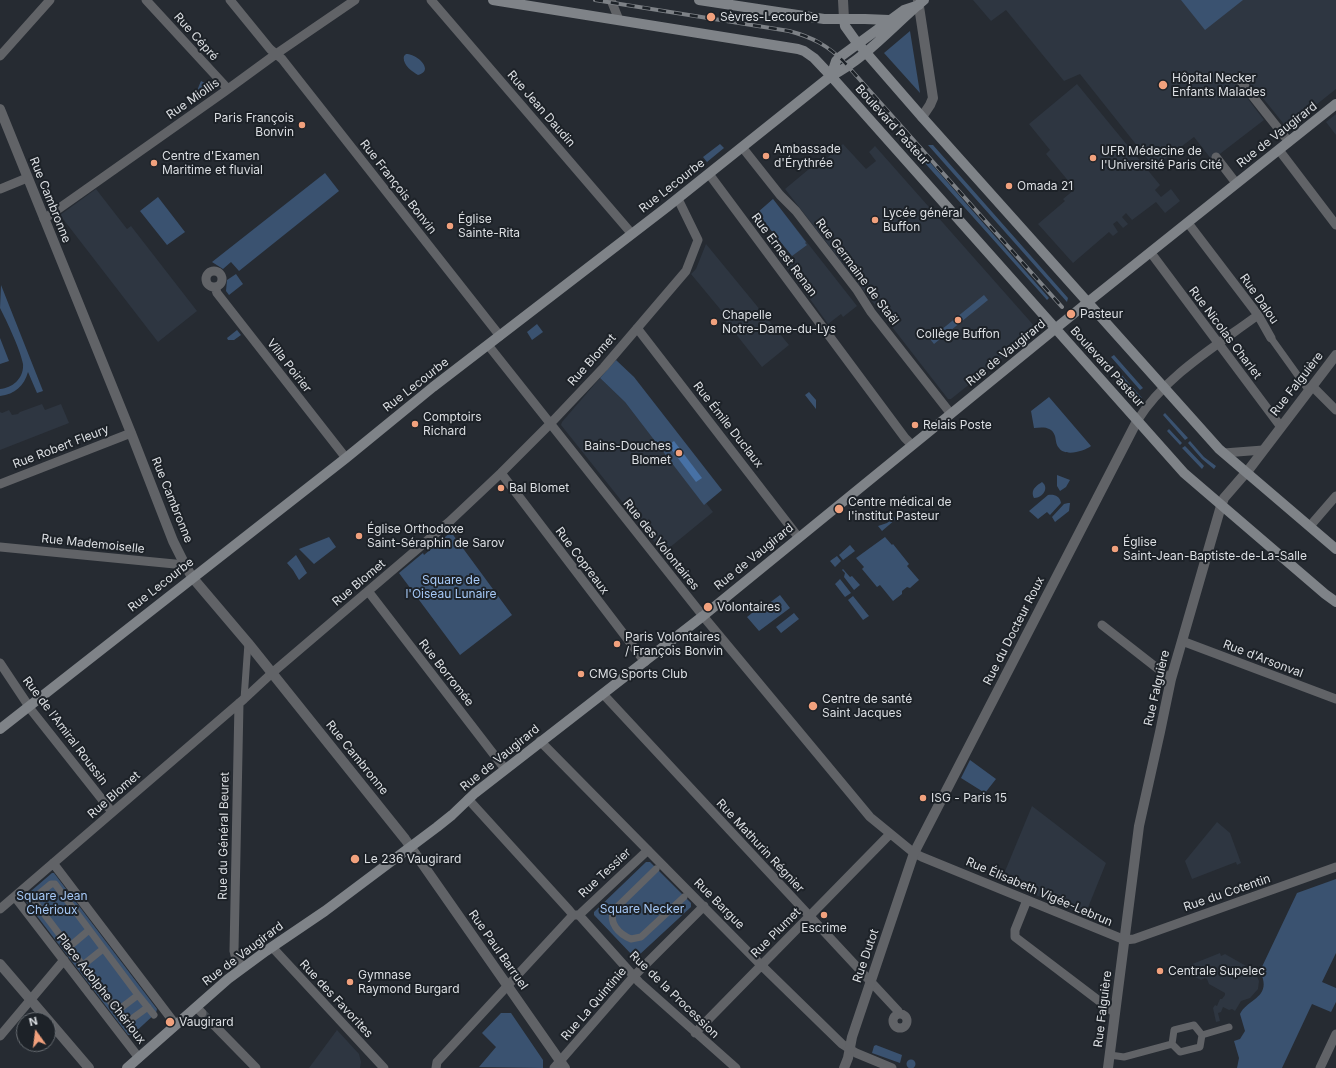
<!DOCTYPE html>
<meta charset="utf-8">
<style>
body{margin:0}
#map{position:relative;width:1336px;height:1068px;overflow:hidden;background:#262b32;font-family:Inter,sans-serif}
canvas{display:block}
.north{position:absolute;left:16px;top:1012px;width:40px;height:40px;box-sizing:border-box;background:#1d2228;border:1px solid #696e73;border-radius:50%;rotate:346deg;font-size:11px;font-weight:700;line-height:16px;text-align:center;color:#dcdfe3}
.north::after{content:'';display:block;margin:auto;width:14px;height:18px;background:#f1a17d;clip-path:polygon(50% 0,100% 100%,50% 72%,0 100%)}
</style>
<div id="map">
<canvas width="1336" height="1068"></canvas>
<div class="north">N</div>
</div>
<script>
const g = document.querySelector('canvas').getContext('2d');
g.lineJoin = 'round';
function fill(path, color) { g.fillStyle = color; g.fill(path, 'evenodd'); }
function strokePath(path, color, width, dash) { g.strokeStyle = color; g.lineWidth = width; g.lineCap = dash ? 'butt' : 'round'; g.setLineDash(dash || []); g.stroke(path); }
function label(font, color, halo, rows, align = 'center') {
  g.font = font + ' Inter,sans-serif'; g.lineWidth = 4; g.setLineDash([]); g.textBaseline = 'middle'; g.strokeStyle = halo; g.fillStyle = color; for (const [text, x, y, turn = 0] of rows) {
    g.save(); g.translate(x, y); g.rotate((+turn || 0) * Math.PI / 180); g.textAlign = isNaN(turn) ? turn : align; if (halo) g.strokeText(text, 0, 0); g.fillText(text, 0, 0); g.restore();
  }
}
const built = new Path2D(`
 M973 0H1336V89L1287 128 1258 92 1242 76 1235 82 1264 120 1212 160 1194 137 1154 167 1080 74 1064 81 1006 10 991 21Z
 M1077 84 1160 185 1155 190 1161 197 1171 189 1180 201 1165 213 1156 202 1132 220 1126 213 1122 217 1128 224 1123 228 1117 221 1113 224 1118 232 1113 236 1109 232 1073 263 1038 224 1065 201 1063 199 1075 189 1046 154 1050 150 1029 124Z
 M1336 114V135L1326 122Z
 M843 144 866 169 876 161 869 152 875 146 1036 328V331L951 399H948L785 189 815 164 818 166Z
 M96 189 127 229 131 226 197 311 158 342 60 215Z
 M773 199 857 306 843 317 841 314 828 324 786 266 795 259 757 213Z
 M706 244 789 345 762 367 720 314 722 312 720 309 691 274 696 269Z
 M600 378 625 402 704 504 706 503 713 512 663 553 561 425 562 422Z
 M42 404 45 410 61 404 69 423 0 450V412L2 413 9 410 12 415 18 414 20 412Z
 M1032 806 1106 863 1085 915 1001 881Z
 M1217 822 1230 833 1241 863 1237 865 1236 862 1192 879 1185 861Z
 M1220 953 1221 956 1225 954 1255 971 1259 981 1258 989 1250 998 1241 1001 1235 1011 1232 1009 1229 1010 1223 1007 1221 1012 1218 1013 1220 1021 1216 1022 1213 1008 1215 1005 1217 1006 1220 999H1222L1225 995V993L1209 984 1207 979 1205 978 1201 980 1195 977 1190 965Z
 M337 1030 359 1054 361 1062 360 1068H309Z`);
const green = new Path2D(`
 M1181 0H1243L1205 30Z
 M910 31 920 93 884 53Z
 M406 54C417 54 435 70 418 75 411 71 402 64 404 56Z
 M201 81 205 83 204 93 194 98Z
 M720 144 724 148 707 162 703 157Z
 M928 145H933L1068 298 1067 302Z
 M921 152 1049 298 1047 300 924 162 919 155Z
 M325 173 339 191 239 271 231 262 223 269 212 262Z
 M158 197 185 232 167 245 140 211Z
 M773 199 806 242 805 243 807 245 792 256 757 213Z
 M236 274 243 284 229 295 226 291 227 280Z
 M1 285 43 391 37 393 28 372C24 386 15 394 0 396V389C13 388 24 378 23 364 21 352 9 326 3 314L0 308Z
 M984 295 988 300 934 344 930 339Z
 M537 324 543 332 532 340 527 332Z
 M237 330 241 335 234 340H228L227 338Z
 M0 338 9 361 0 364Z
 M1114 355 1143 388 1140 390 1111 357Z
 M616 360 634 377 722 490 704 505 625 402 600 378Z
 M1120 373 1142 398 1140 400 1117 375Z
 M809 392 816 400V409L805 395Z
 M1049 397 1091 446C1085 451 1065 457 1059 448 1056 445 1056 440 1055 436 1052 426 1042 427 1034 428L1031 411Z
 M1165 413 1188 438 1185 440 1163 415Z
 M1169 429 1182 443 1180 445 1167 431Z
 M1190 441 1204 457 1216 466 1214 469 1202 459 1188 443Z
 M1185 446 1204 466 1202 469 1182 448Z
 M1057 475 1070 480 1066 487 1060 491 1057 486Z
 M1042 482C1050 488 1042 498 1034 498 1030 490 1036 486 1042 482Z
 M1048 495C1054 494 1060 496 1061 503L1050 515 1047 512 1038 519 1029 511Z
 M1068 503H1070L1069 511 1055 522 1052 517 1064 504Z
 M894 517 896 519 882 531 878 526 887 523Z
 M451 532 512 615 460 655 399 573 423 553 424 555Z
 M329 537 336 547 314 564 299 549Z
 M885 537 892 545 893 544 909 564 907 566 919 580 910 588 907 587 902 591V594L893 601 880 585 877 587 862 569 864 567 856 558Z
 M850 545 855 551 843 560 839 555Z
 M296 555 307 573 299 580 293 570 287 563Z
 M837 556 841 561 835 567 830 561Z
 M843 569 850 577 852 576 860 585 854 590 844 577 845 573 842 570Z
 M840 579 851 593 845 597 835 584Z
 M780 595 790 608 759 631 747 617 762 605 764 607Z
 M853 596 869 616 863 620 848 600Z
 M794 613 799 619 781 633 776 627Z
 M970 760 996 779 985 793 961 778Z
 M646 862H650L691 903V907L638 956H633L594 915V912Z
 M52 873H54L157 1009 156 1013 132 1035H128L24 899V897Z
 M1336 879V953L1322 982 1336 988V1002L1331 1012 1312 1004 1282 1068H1237L1239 1058 1234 1041 1240 1039 1245 1031 1240 1014C1248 998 1273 998 1260 971L1297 893Z
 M501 1013H511L543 1060V1068L479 1067 496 1047 482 1033Z
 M876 1045 902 1055 900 1063 872 1053 874 1046Z
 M906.5 1064a4.5 4.5 0 1 1 9 0a4.5 4.5 0 1 1-9 0Z`);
const water = new Path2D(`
 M674 441 702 478 696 482 668 445Z`);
const minorTunnel = new Path2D(`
 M202 1013 213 1024`);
const pedestrian = new Path2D(`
 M1271 338 1309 391
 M244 699 248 643
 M656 869 614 910C608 923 619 934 631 939L641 937 684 897
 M69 947 89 930
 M83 965 103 949
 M138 995 154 1015
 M117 1011 138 995 55 884H51L34 898 35 902 134 1033
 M126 1023 148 1007
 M1172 1044 1180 1052 1200 1047 1202 1035
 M1110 1055 1124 1057 1172 1044 1174 1030 1194 1025 1202 1035 1229 1027`);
const minor = new Path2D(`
 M146 0 228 89
 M230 0 270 49 282 59 500 336
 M431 0 632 234
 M611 0 619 20
 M0 56 50 0
 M1239 79 1289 142
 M742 147 780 195 796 211 857 290 871 312 951 414
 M1279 150 1336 225
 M1216 157 1236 183
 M709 174 905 438 912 445
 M0 189 27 178
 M44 219 224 92 276 54 355 0
 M1188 223 1258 315 1271 338
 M1151 253 1281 427
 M206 279a8 8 0 1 1 16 0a8 8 0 1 1-16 0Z
 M215 287 217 293 346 458
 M637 328 799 538
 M488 345 703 616 870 817 914 853 922 857 1125 940 1134 939 1336 867
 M1312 386 1336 410
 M1137 421C1165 376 1216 346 1258 315
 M1224 453 1263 450
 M501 473 645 662
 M0 484 131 433
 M1310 526 1336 496
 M0 547 185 565
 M368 591 505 769
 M1102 625 1171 679
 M1182 641 1336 699
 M0 663 32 711 112 812
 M603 694 898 1011 899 1014
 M239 703 234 951 236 959 243 967
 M540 741 761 965 842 1044 856 1053 892 1068
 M468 799 569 910 573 915H579L639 982 736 1068
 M53 863 176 1025
 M15 897 139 1058
 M1027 900 1015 930V937L1115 1013
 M0 909 244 699 272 673 449 522 501 473 550 424 604 367 686 271 698 240 678 199
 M579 915 648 850
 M272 947 384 1068
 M196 1007 202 1013
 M893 1021a7 7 0 1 1 14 0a7 7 0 1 1-14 0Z
 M213 1024 256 1068
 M695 1033 890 834
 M0 1036 64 960
 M436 1068 437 1062 573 915
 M554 1068 634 976 704 906
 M1320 1068 1336 1034`);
const tertiary = new Path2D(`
 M843 0 844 19
 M918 0 933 98 930 105 922 117
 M0 109 131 433 173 541 185 565 192 577 248 643 405 839 565 1068
 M0 964 48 1020
 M48 1020 89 1068
 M844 1068 848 1058 852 1037 914 853 1137 421
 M1108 1068 1139 826 1160 732 1171 679 1221 506 1224 498 1250 468 1336 355`);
const secondary = new Path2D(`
 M493 0 798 49 804 51 814 58 831 76 1184 473 1325 594 1336 602
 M699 0 824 19H865L889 20
 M844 19 845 26 855 40 922 117 1219 449 1336 549
 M831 76C865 59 895 24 924 0
 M0 729 346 458 433 387 667 207 831 76 836 61 840 57 904 10 919 5
 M127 1068 228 979 266 951 325 911 437 827 452 815 475 793 703 616 1088 302 1336 104`);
const rail = new Path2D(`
 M595 0 789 31C812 37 829 46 845 63L1062 307`);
const markers = [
 [711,17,5,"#f1a17d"],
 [1163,85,5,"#f1a17d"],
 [302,125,4,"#f1a17d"],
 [766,156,4,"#f1a17d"],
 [1093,158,4,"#f1a17d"],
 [154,163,4,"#f1a17d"],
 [1009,186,4,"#f1a17d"],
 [875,220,4,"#f1a17d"],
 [450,226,4,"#f1a17d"],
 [1071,314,5,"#f1a17d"],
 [958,320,4,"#f1a17d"],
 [714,322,4,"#f1a17d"],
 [415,424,4,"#f1a17d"],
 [915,425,4,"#f1a17d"],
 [679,453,4,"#f1a17d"],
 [501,488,4,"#f1a17d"],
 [839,509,5,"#f1a17d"],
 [359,536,4,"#f1a17d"],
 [1115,549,4,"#f1a17d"],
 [708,607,5,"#f1a17d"],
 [617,644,4,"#f1a17d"],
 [581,674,4,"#f1a17d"],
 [813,706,5,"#f1a17d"],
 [923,798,4,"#f1a17d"],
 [355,859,5,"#f1a17d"],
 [824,915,4,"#f1a17d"],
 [1160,971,4,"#f1a17d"],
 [350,982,4,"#f1a17d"],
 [170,1022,5,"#f1a17d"]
];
const poiNames = [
 ["Sèvres-Lecourbe",720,17],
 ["Hôpital Necker",1172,78],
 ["Enfants Malades",1172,92],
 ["Paris François",294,118,"right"],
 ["Bonvin",294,132,"right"],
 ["Ambassade",774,149],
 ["d'Érythrée",774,163],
 ["UFR Médecine de",1101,151],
 ["l'Université Paris Cité",1101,165],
 ["Centre d'Examen",162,156],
 ["Maritime et fluvial",162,170],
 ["Omada 21",1017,186],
 ["Lycée général",883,213],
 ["Buffon",883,227],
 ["Église",458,219],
 ["Sainte-Rita",458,233],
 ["Pasteur",1080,314],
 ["Chapelle",722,315],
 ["Notre-Dame-du-Lys",722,329],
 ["Collège Buffon",958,334,"center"],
 ["Comptoirs",423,417],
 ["Richard",423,431],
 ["Relais Poste",923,425],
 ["Bains-Douches",671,446,"right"],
 ["Blomet",671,460,"right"],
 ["Bal Blomet",509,488],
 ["Centre médical de",848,502],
 ["l'institut Pasteur",848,516],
 ["Église Orthodoxe",367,529],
 ["Saint-Séraphin de Sarov",367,543],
 ["Église",1123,542],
 ["Saint-Jean-Baptiste-de-La-Salle",1123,556],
 ["Volontaires",717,607],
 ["Paris Volontaires",625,637],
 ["/ François Bonvin",625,651],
 ["CMG Sports Club",589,674],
 ["Centre de santé",822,699],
 ["Saint Jacques",822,713],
 ["ISG - Paris 15",931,798],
 ["Le 236 Vaugirard",364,859],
 ["Escrime",824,928,"center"],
 ["Centrale Supelec",1168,971],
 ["Gymnase",358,975],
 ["Raymond Burgard",358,989],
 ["Vaugirard",179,1022]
];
const streetNames = [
 ["Rue Cépré",196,37,48],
 ["Rue Miollis",193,99,-35],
 ["Rue Jean Daudin",541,109,49],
 ["Boulevard Pasteur",892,125,48],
 ["Rue de Vaugirard",1277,135,-38],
 ["Rue Lecourbe",672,186,-38],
 ["Rue François Bonvin",398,187,52],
 ["Rue Cambronne",50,200,68],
 ["Rue Ernest Renan",784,255,53],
 ["Rue Germaine de Staël",857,272,53],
 ["Rue Dalou",1259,299,55],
 ["Rue Nicolas Charlet",1225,333,53],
 ["Rue de Vaugirard",1006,353,-39],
 ["Rue Blomet",592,360,-48],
 ["Villa Poirier",289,366,52],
 ["Boulevard Pasteur",1107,367,48],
 ["Rue Falguière",1297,384,-52],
 ["Rue Lecourbe",416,385,-38],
 ["Rue Émile Duclaux",728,425,52],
 ["Rue Robert Fleury",61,447,-21],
 ["Rue Cambronne",172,500,68],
 ["Rue Mademoiselle",93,544,6],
 ["Rue des Volontaires",661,545,51],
 ["Rue de Vaugirard",754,557,-39],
 ["Rue Copreaux",582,561,53],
 ["Rue Blomet",359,583,-40],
 ["Rue Lecourbe",161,585,-38],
 ["Rue du Docteur Roux",1014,631,-63],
 ["Rue d'Arsonval",1263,659,21],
 ["Rue Borromée",446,673,52],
 ["Rue Falguière",1157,688,-77],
 ["Rue de l'Amiral Roussin",65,731,53],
 ["Rue Cambronne",357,758,51],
 ["Rue de Vaugirard",500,758,-39],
 ["Rue Blomet",114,795,-41],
 ["Rue du Général Beuret",224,836,-89],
 ["Rue Mathurin Régnier",760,846,47],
 ["Rue Tessier",605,873,-43],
 ["Rue Élisabeth Vigée-Lebrun",1039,892,23],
 ["Rue du Cotentin",1227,893,-19],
 ["Rue Bargue",719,904,45],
 ["Rue Plumet",776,933,-45],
 ["Rue Paul Barruel",498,950,55],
 ["Rue de Vaugirard",243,954,-37],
 ["Rue Dutot",866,956,-71],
 ["Place Adolphe Chérioux",101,989,52],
 ["Rue de la Procession",674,995,44],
 ["Rue des Favorites",336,999,47],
 ["Rue La Quintinie",594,1004,-49],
 ["Rue Falguière",1103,1009,-83]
];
const parkNames = [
 ["Square de",451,580],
 ["l'Oiseau Lunaire",451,594],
 ["Square Jean",52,896],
 ["Chérioux",52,910],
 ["Square Necker",642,909]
];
fill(built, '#2e3641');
fill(green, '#3a5270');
fill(water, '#4771a5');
strokePath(minorTunnel, '#41464d', 9, [9, 4.5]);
strokePath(pedestrian, '#616367', 7);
strokePath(minor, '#616367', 9);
strokePath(tertiary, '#616367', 10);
strokePath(secondary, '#7f8388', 10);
strokePath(rail, '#7d8186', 4);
strokePath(rail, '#1d2228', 2.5, [8]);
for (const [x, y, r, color] of markers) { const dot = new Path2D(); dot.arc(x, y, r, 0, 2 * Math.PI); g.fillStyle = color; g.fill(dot); strokePath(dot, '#1d2228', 1.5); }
label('12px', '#dcdfe3', '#1d2228', poiNames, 'left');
label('12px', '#dcdfe3', '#1d2228', streetNames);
label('12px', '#a6c9f7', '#1d2228', parkNames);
</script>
